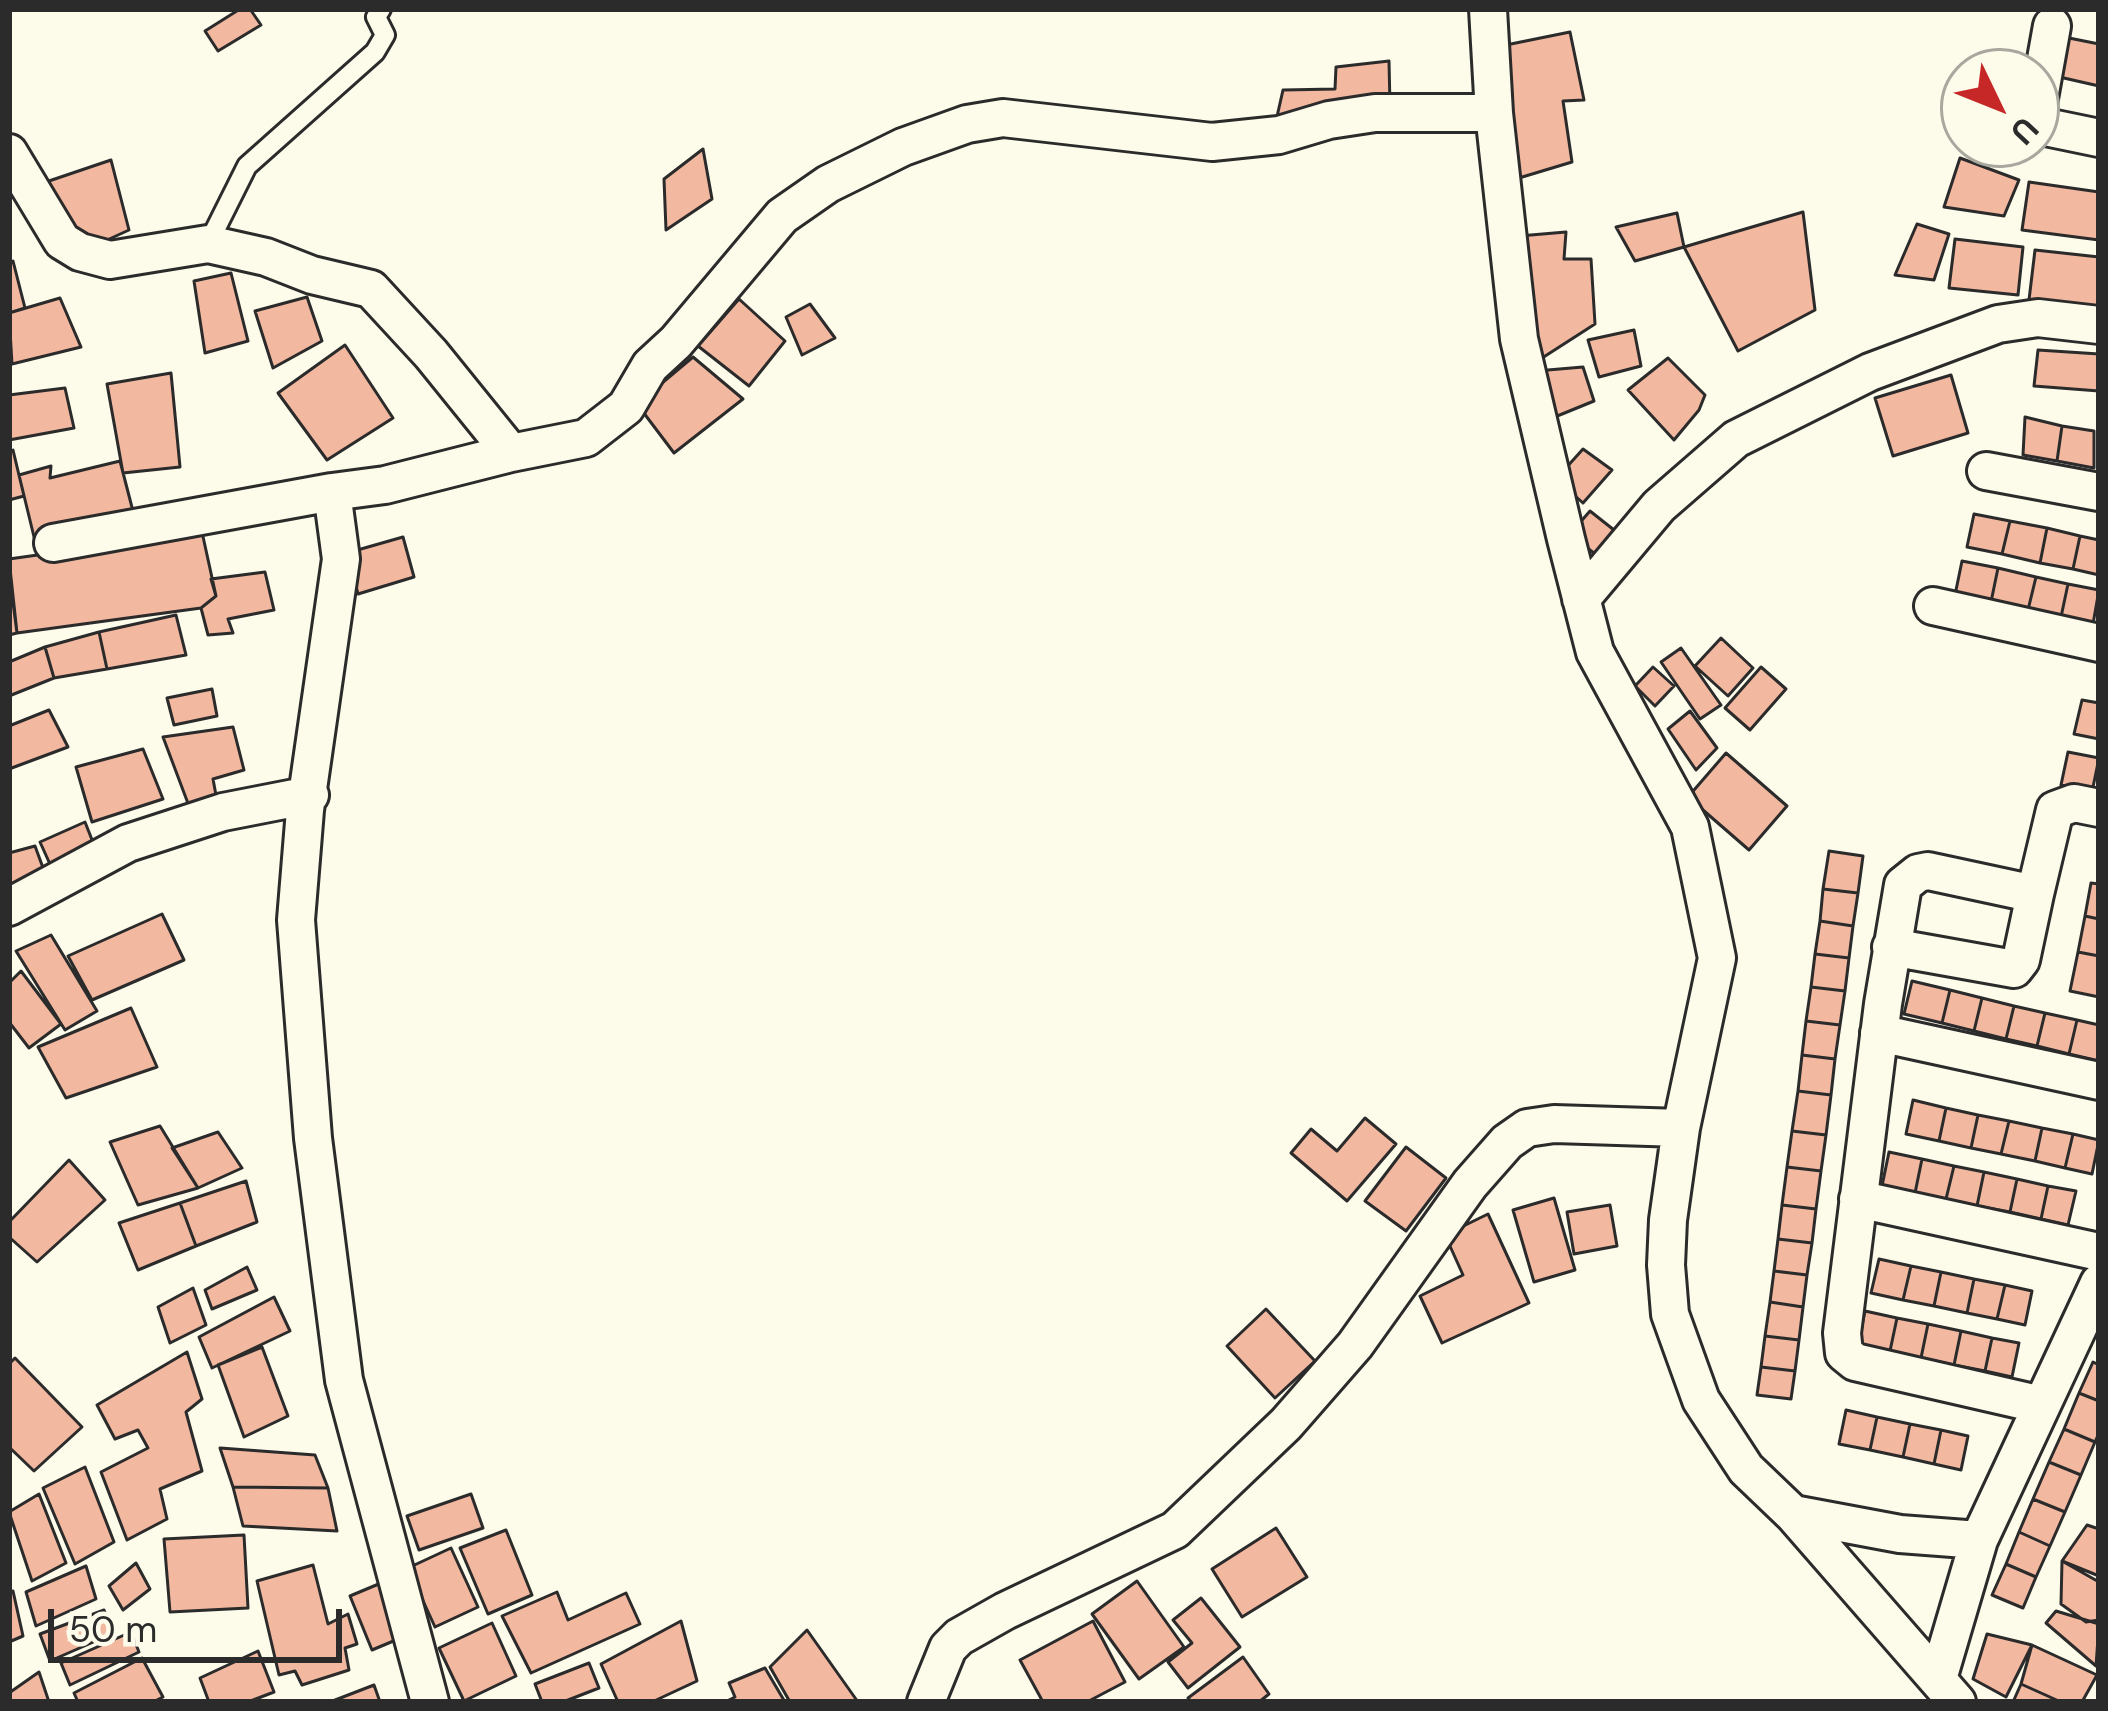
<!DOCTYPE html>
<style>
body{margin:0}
#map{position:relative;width:2108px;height:1711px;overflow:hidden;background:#fdfbea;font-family:"DM Sans",sans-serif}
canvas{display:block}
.frame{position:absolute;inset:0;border:12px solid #2b2b2b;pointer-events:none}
.north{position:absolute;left:1940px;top:48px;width:120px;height:120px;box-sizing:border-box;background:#fdfbea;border:3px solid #a9a89e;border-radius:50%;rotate:133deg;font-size:33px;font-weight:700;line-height:48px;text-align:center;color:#2b2b2b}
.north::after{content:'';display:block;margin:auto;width:42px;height:54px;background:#c62828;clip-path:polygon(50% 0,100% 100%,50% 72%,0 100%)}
.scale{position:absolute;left:48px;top:1609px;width:294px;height:54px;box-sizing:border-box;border:6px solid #2b2b2b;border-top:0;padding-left:15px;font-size:36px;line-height:42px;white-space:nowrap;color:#2b2b2b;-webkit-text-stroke:9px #fdfbea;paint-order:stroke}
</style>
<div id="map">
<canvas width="2108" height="1711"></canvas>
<div class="frame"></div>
<div class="north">U</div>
<div class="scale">50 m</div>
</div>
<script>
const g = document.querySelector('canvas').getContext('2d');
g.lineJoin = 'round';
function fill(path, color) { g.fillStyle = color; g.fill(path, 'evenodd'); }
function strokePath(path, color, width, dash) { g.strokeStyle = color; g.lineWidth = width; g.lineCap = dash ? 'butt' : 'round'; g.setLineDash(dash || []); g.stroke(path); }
const building = new Path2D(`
 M240 9H250L261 25 218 51 205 31Z
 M1570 32 1584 100 1563 101 1572 162 1509 181 1501 46Z
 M2064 37 2099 44V86L2055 76Z
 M1389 61 1390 106 1276 121 1283 90 1335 89 1336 67Z
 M703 149 712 199 666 230 664 179Z
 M1960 158 2019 180 2004 216 1944 207Z
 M111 160 129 230 94 246 67 234 43 183Z
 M2029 182 2099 192V240L2022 230Z
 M1803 212 1815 310 1738 351 1684 247Z
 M1677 213 1684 247 1635 261 1616 227Z
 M1917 224 1949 234 1934 280 1895 275Z
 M1566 232 1564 259H1591L1595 324 1539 360 1519 236Z
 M1955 239 2023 247 2018 295 1949 288Z
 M2035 250 2099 257V307L2029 300Z
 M13 261 25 308 9 313V263Z
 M231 273 248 341 205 353 194 281Z
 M307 297 322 341 273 368 255 311Z
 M60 298 81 347 12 364 9 313Z
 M739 299 785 341 749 386 698 346Z
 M810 304 835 338 802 355 786 317Z
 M1634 330 1641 366 1599 377 1588 340Z
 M345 345 393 418 327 460 278 393Z
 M2038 350 2099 354V391L2034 386Z
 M693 357 743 399 674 453 637 404Z
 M1668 358 1705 395 1699 410 1674 440 1628 390Z
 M1583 367 1594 401 1545 421 1536 371Z
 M171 373 180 467 123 473 107 384Z
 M1951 375 1968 433 1893 456 1875 398Z
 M65 388 74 428 9 440V395Z
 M2025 417 2062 426 2057 461 2023 455Z
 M2062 426 2094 431V468L2057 461Z
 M1583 449 1612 470 1583 503 1556 479Z
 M13 450 24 496 9 500V452Z
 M120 461 135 519 35 541 19 475 51 466 50 478Z
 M1590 511 1614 530 1595 554 1570 534Z
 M1974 514 2010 521 2002 554 1967 547Z
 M2010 521 2047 528 2040 563 2002 554Z
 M2047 528 2080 536 2073 569 2040 563Z
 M202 532 216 596 201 608 17 633 9 559Z
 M2080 536 2099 540V575L2073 569Z
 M403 537 414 577 358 594 347 553Z
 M1962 561 1998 568 1991 602 1955 595Z
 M1998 568 2036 577 2028 610 1991 602Z
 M9 572 17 633 9 635Z
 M265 572 274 610 228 619 233 633 208 635 201 608 216 596 211 579Z
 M2036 577 2068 584 2061 617 2028 610Z
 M2068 584 2099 590 2093 624 2061 617Z
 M176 615 186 655 107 669 99 632Z
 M99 632 107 669 54 678 45 647Z
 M1721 638 1753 668 1728 696 1695 666Z
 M45 647 54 678 9 696V662Z
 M1681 648 1721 705 1700 719 1661 662Z
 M1653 667 1674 686 1655 706 1635 686Z
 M1761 667 1786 689 1750 730 1725 708Z
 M212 689 217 716 174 725 167 698Z
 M2082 700 2099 703V739L2074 734Z
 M49 710 68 747 9 769V726Z
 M1690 711 1717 748 1696 770 1668 729Z
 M233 727 244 770 213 779 218 806 192 814 163 737Z
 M143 749 163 799 92 822 76 767Z
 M2068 752 2099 758 2092 792 2061 785Z
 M1726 753 1787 806 1749 850 1688 797Z
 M85 822 96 850 54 873 40 842Z
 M35 846 46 876 9 896V853Z
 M1829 851 1863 856 1858 893 1823 889Z
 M2091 883 2099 884V919L2085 916Z
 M1823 889 1858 893 1853 926 1820 921Z
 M162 914 184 960 92 1000 68 956Z
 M2085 916 2099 919V956L2078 952Z
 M1820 921 1853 926 1849 958 1815 954Z
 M51 935 97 1011 65 1030 16 951Z
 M2078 952 2099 956V997L2070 991Z
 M1815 954 1849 958 1845 991 1811 987Z
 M21 971 61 1024 29 1048 9 1022V983Z
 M1912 981 1950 990 1942 1023 1904 1014Z
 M1811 987 1845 991 1840 1025 1806 1021Z
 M1950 990 1982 998 1974 1031 1942 1023Z
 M1982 998 2014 1006 2006 1039 1974 1031Z
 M2014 1006 2045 1013 2037 1046 2006 1039Z
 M131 1008 157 1067 66 1098 38 1047Z
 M2045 1013 2077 1020 2069 1054 2037 1046Z
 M2077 1020 2099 1025V1061L2069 1054Z
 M1806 1021 1840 1025 1835 1059 1802 1055Z
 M1802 1055 1835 1059 1831 1095 1798 1091Z
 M1798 1091 1831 1095 1826 1135 1792 1131Z
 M1913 1100 1946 1108 1939 1141 1906 1134Z
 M1946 1108 1978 1115 1971 1148 1939 1141Z
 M1978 1115 2009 1121 2001 1154 1971 1148Z
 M1365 1118 1396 1144 1347 1201 1291 1153 1311 1129 1337 1151Z
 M2009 1121 2042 1128 2035 1161 2001 1154Z
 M160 1126 198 1188 138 1205 110 1142Z
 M2042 1128 2073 1134 2065 1168 2035 1161Z
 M1792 1131 1826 1135 1821 1171 1787 1167Z
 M218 1132 242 1168 198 1188 172 1148Z
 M2073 1134 2099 1140 2092 1174 2065 1168Z
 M1406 1147 1446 1178 1406 1231 1365 1201Z
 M1889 1152 1922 1159 1915 1193 1882 1186Z
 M1922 1159 1954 1166 1946 1199 1915 1193Z
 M69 1160 105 1200 37 1262 9 1237V1222Z
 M1954 1166 1984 1172 1977 1206 1946 1199Z
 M1787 1167 1821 1171 1816 1209 1782 1205Z
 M1984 1172 2017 1179 2010 1212 1977 1206Z
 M2017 1179 2048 1186 2041 1219 2010 1212Z
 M246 1181 257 1222 196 1246 180 1203Z
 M2048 1186 2076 1191 2068 1225 2041 1219Z
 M1554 1198 1575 1270 1534 1282 1513 1210Z
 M180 1203 196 1246 138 1270 119 1223Z
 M1610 1205 1617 1246 1574 1254 1567 1212Z
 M1782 1205 1816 1209 1812 1243 1778 1239Z
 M1488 1214 1529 1303 1442 1343 1420 1296 1463 1275 1445 1235Z
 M1778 1239 1812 1243 1807 1275 1774 1271Z
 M1879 1259 1911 1266 1903 1300 1871 1293Z
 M1911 1266 1941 1272 1934 1306 1903 1300Z
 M247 1267 257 1290 212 1309 205 1290Z
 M1774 1271 1807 1275 1803 1307 1770 1302Z
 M1941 1272 1974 1279 1967 1313 1934 1306Z
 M1974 1279 2005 1285 1997 1319 1967 1313Z
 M2005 1285 2032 1291 2025 1325 1997 1319Z
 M193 1288 206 1325 170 1343 158 1307Z
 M274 1297 290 1331 212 1368 199 1337Z
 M1770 1302 1803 1307 1799 1340 1765 1336Z
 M1266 1309 1315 1361 1275 1398 1227 1346Z
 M1865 1311 1897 1318 1890 1351 1858 1345Z
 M1897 1318 1928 1324 1921 1358 1890 1351Z
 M1928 1324 1961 1331 1954 1365 1921 1358Z
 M1961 1331 1992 1338 1985 1371 1954 1365Z
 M1765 1336 1799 1340 1795 1371 1761 1367Z
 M1992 1338 2019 1343 2012 1377 1985 1371Z
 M262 1347 288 1416 244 1437 218 1365Z
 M187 1352 202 1399 186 1412 202 1471 160 1489 167 1519 127 1540 101 1472 148 1448 138 1430 115 1439 97 1405Z
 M15 1358 82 1427 34 1471 9 1447V1364Z
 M2093 1362 2099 1365V1401L2079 1393Z
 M1761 1367 1795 1371 1791 1399 1757 1395Z
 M2079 1393 2099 1401V1433L2095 1442 2064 1429Z
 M1846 1410 1877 1417 1870 1450 1839 1444Z
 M1877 1417 1910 1424 1903 1457 1870 1450Z
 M1910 1424 1941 1430 1934 1464 1903 1457Z
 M2064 1429 2095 1442 2081 1475 2049 1462Z
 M1941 1430 1968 1436 1961 1470 1934 1464Z
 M220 1448 315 1455 328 1488 233 1487Z
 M2049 1462 2081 1475 2065 1512 2033 1499Z
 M85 1467 114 1542 75 1564 43 1488Z
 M233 1487 328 1488 337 1531 243 1526Z
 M39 1494 66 1563 32 1581 9 1512Z
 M471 1494 483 1528 419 1550 407 1516Z
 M2033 1499 2065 1512 2050 1546 2019 1532Z
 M2087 1525 2099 1529V1582L2062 1561Z
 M1276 1528 1307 1577 1242 1617 1212 1569Z
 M506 1530 532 1595 488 1614 460 1548Z
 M2019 1532 2050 1546 2036 1577 2006 1564Z
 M244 1535 248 1608 170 1612 164 1539Z
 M451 1548 478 1607 435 1627 408 1568Z
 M2062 1561 2099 1576V1620L2086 1622 2061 1604Z
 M136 1563 150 1589 123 1610 109 1586Z
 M2006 1564 2036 1577 2023 1608 1992 1595Z
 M313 1565 328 1624 348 1614 357 1644 345 1648 349 1670 302 1685 295 1671 279 1675 257 1581Z
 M86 1566 96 1599 36 1626 26 1592Z
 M1137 1581 1184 1647 1139 1679 1092 1614Z
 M381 1583 403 1637 372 1650 350 1596Z
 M13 1591 23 1636 9 1642V1592Z
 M557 1592 568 1620 626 1593 640 1624 531 1673 502 1616Z
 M1201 1598 1240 1647 1188 1688 1168 1662 1192 1643 1173 1620Z
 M104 1610 114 1633 50 1661 40 1634Z
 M2056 1611 2099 1624 2096 1666 2046 1623Z
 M681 1621 697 1681 652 1702H618L601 1664Z
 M1093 1621 1125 1682 1087 1702H1043L1020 1660Z
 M492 1623 516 1676 464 1701 439 1648Z
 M807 1630 858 1702H790L770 1667Z
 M131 1632 139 1652 70 1685 61 1663Z
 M1987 1634 2032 1645 2006 1697 1973 1679Z
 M2032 1645 2097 1675 2082 1702H2061L2021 1684Z
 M258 1651 274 1692 248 1702H209L200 1678Z
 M1243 1657 1269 1694 1259 1702H1191L1188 1698Z
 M142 1658 163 1697 153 1702H78L74 1693Z
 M589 1663 599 1688 563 1702H542L535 1684Z
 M765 1668 785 1702H725L735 1697 729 1683Z
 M39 1672 49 1702H10L9 1693Z
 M2021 1684 2061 1702H2013Z
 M374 1685 380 1702H330Z`);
const service = new Path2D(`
 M208 244 247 166 375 52 385 35 376 17 381 9`);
const minor = new Path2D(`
 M1488 9 1494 113 1519 339 1566 539 1595 652 1690 827 1717 958 1681 1128 1668 1220 1666 1265 1670 1314 1701 1400 1746 1469 1793 1514 1957 1702
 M2036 115 2052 26
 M2036 125 2099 138
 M9 153 62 241 80 252 110 260 208 244 266 257 312 275 371 289 431 354 511 453 586 438 626 407 650 366 676 342 782 216 828 184 903 147 967 124 1003 118 1212 142 1279 135 1329 120 1375 113H1494
 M1986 471 2099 492
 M53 543 332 492
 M1581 599 1659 506 1736 439 1870 372 1998 324 2038 318 2099 325
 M1933 606 2099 643
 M9 907 128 843 223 812 310 795
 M1891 947 2014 969 2021 960 2035 894
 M1879 1033 2099 1081
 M1858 1199 2099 1252
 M2042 1405 1855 1362 1844 1353 1842 1333 1883 1004 1903 885 1918 873 1928 871 2035 894 2055 810 2074 803 2099 808
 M1793 1514 1900 1534 1979 1540 2099 1283
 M1938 1679 1979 1540
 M430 1702 344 1380 313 1138 296 920 305 810 341 559 332 492 385 485 511 453
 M926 1702 948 1648 959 1637 1005 1611 1175 1530 1286 1424 1355 1345 1470 1184 1507 1142 1527 1128 1554 1124 1681 1128`);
fill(building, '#f2b8a0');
strokePath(building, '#2b2b2b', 3);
strokePath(service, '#2b2b2b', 24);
strokePath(minor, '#2b2b2b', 42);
strokePath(service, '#fdfbea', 18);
strokePath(minor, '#fdfbea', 36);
</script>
